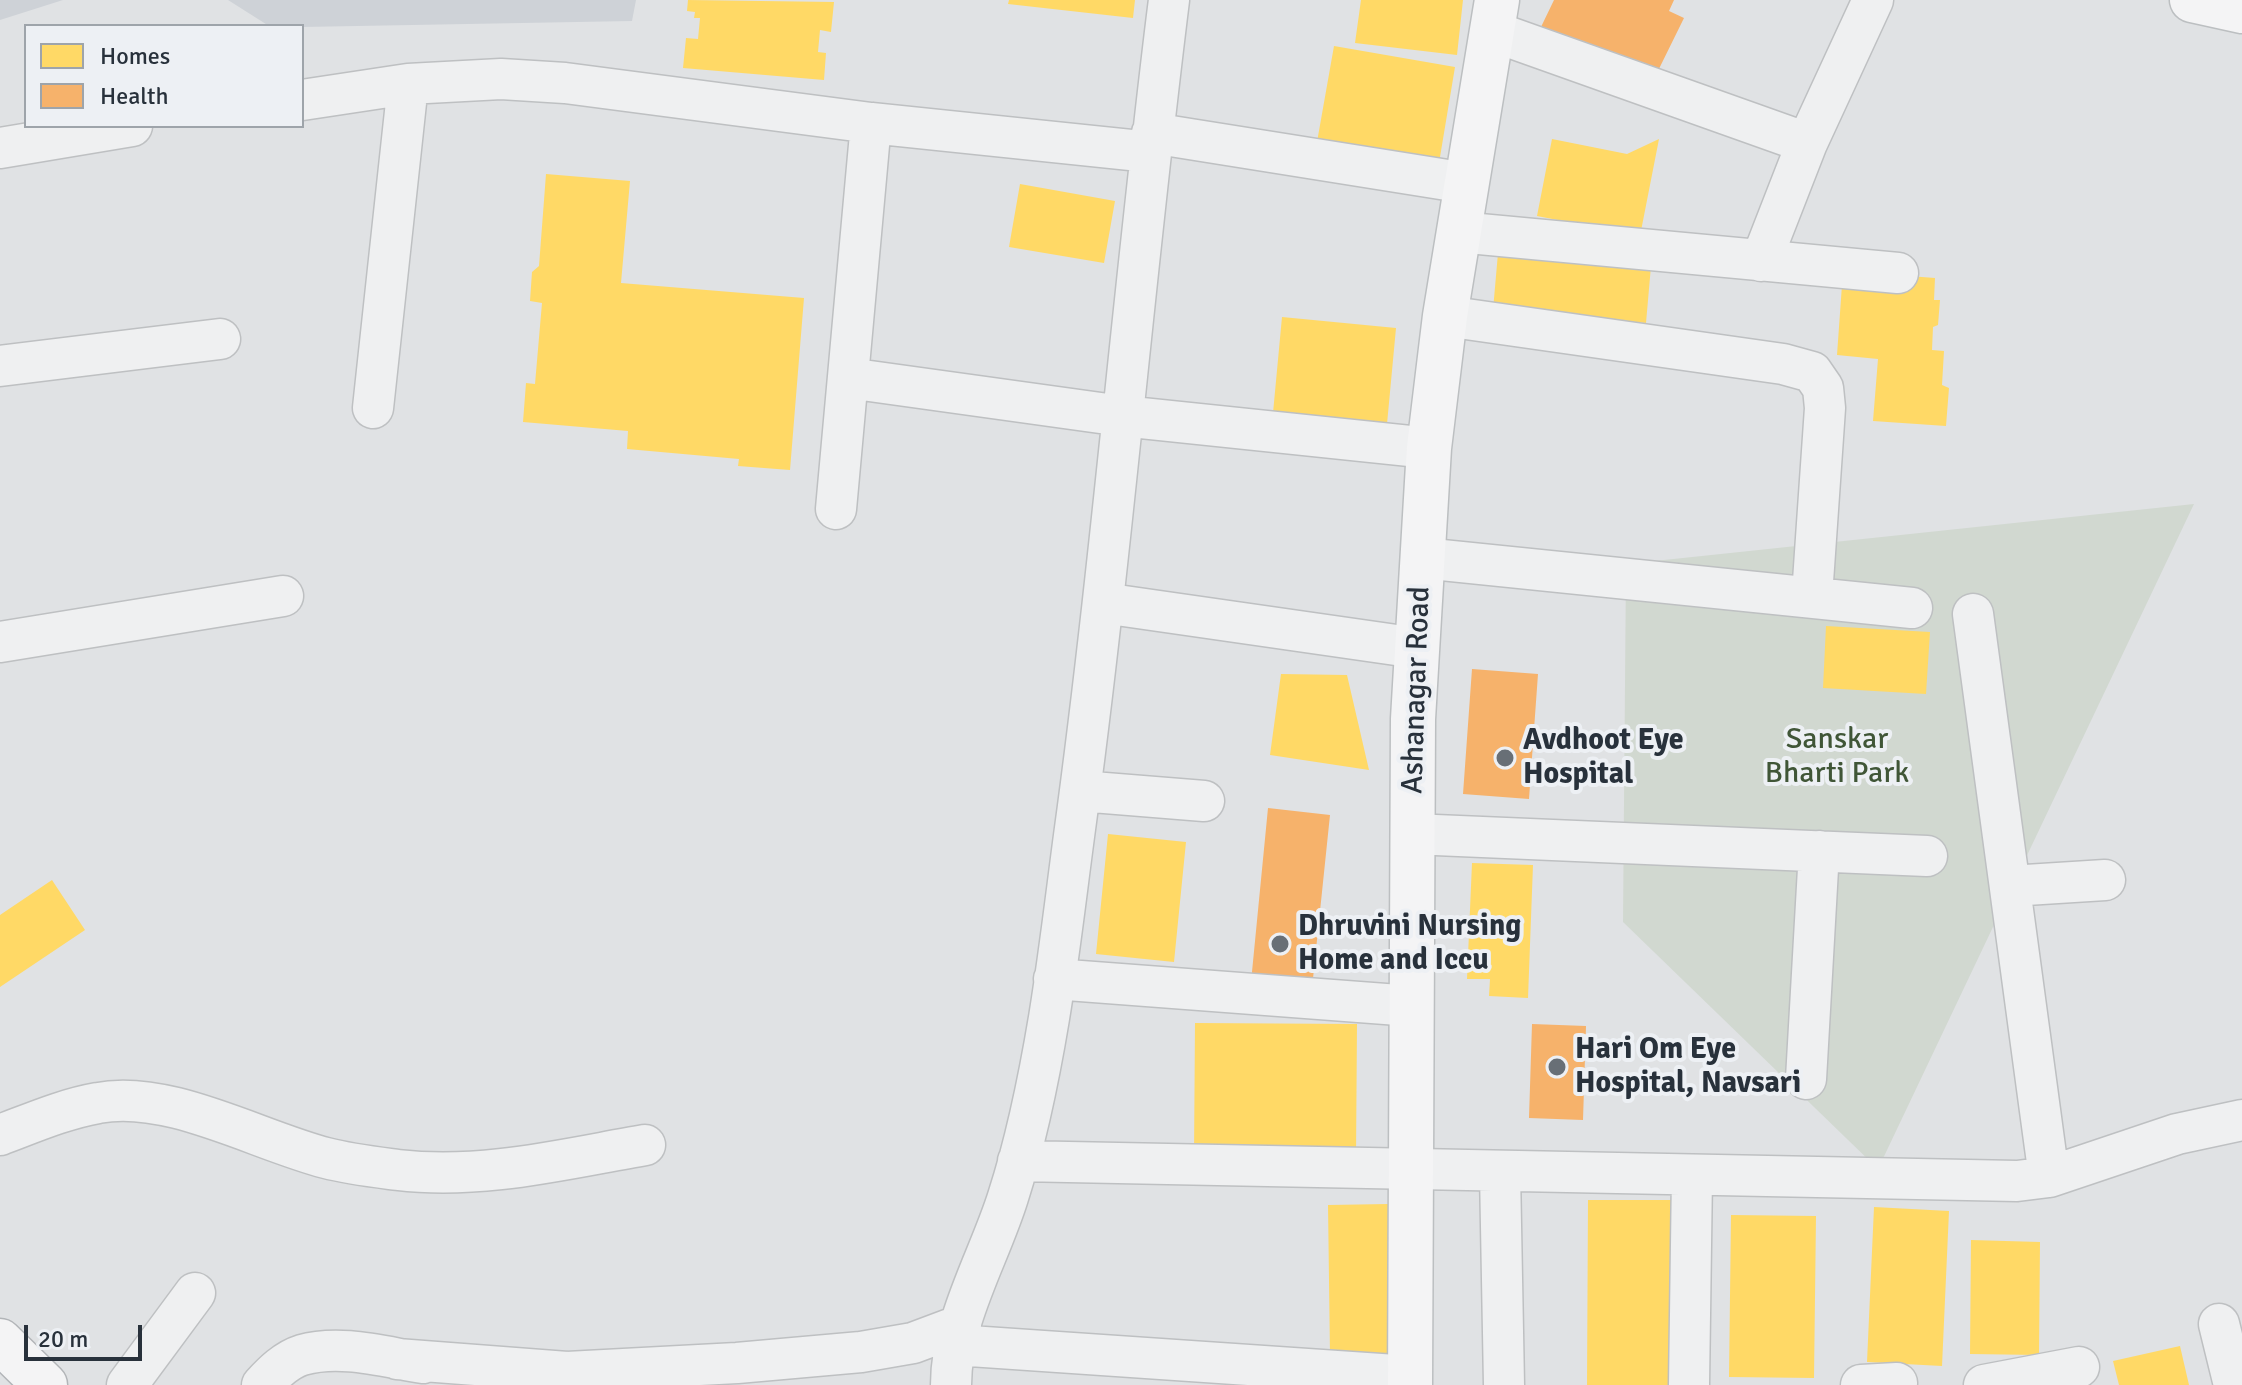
<!DOCTYPE html>
<style>
body{margin:0}
#map{position:relative;width:2242px;height:1385px;overflow:hidden;background:#e0e2e4;font-family:Signika,sans-serif}
canvas{display:block}
.legend{position:absolute;left:24px;top:24px;width:280px;height:104px;box-sizing:border-box;background:#edf0f4;border:2px solid #9ea4aa;margin:0;padding:10px 14px;list-style:none;font-size:24px;color:#28313b}
.legend li{display:flex;align-items:center;gap:16px;height:40px}
.legend b{width:40px;border:2px solid #9ea4aa}
.scale{position:absolute;left:24px;top:1325px;width:118px;height:36px;box-sizing:border-box;border:4px solid #28313b;border-top:0;padding-left:10px;font-size:24px;line-height:28px;white-space:nowrap;color:#28313b;-webkit-text-stroke:6px #edf0f4;paint-order:stroke}
</style>
<div id="map">
<canvas width="2242" height="1385"></canvas>
<ul class="legend">
<li><b style="height:22px;background:#ffd966"></b>Homes</li>
<li><b style="height:22px;background:#f6b26b"></b>Health</li>
</ul>
<div class="scale">20 m</div>
</div>
<script>
const g = document.querySelector('canvas').getContext('2d');
g.lineJoin = 'round';
function fill(path, color) { g.fillStyle = color; g.fill(path, 'evenodd'); }
function strokePath(path, color, width, dash) { g.strokeStyle = color; g.lineWidth = width; g.lineCap = dash ? 'butt' : 'round'; g.setLineDash(dash || []); g.stroke(path); }
function label(font, color, halo, rows, align = 'center') {
  g.font = font + ' Signika,sans-serif'; g.lineWidth = 8; g.setLineDash([]); g.textBaseline = 'middle'; g.strokeStyle = halo; g.fillStyle = color; for (const [text, x, y, turn = 0] of rows) {
    g.save(); g.translate(x, y); g.rotate((+turn || 0) * Math.PI / 180); g.textAlign = isNaN(turn) ? turn : align; if (halo) g.strokeText(text, 0, 0); g.fillText(text, 0, 0); g.restore();
  }
}
const built = new Path2D(`
 M0 0H63L0 20Z
 M228 0H636L632 21 302 27 269 26Z`);
const green = new Path2D(`
 M2194 504 1878 1169 1623 922 1626 564Z`);
const homes = new Path2D(`
 M688 0 834 2 831 32 820 30 818 52 826 53 824 80 683 68 686 38 698 39 700 18H694L695 12 687 11Z
 M1009 0H1135L1133 18 1008 4Z
 M1361 0H1463L1457 55 1355 43Z
 M1334 46 1455 67 1439 163 1317 142Z
 M1552 139 1627 154 1659 139 1640 236 1537 216Z
 M546 174 630 181 621 283 804 298 790 470 738 466 739 459 627 449 628 431 523 422 526 383 535 384 542 303 530 301 532 272 539 266Z
 M1020 184 1115 201 1104 263 1009 247Z
 M1498 253 1651 266 1646 323 1493 310Z
 M1843 271 1935 278 1934 300H1940L1938 325 1933 327 1932 350 1944 351 1942 385 1949 388 1946 426 1873 421 1878 359 1837 355Z
 M1282 317 1396 328 1387 424 1273 413Z
 M1826 626 1930 632 1926 694 1823 688Z
 M1281 674 1347 675 1369 770 1270 755Z
 M1108 834 1186 842 1174 962 1096 954Z
 M1472 863 1533 865 1528 998 1489 996 1490 979H1467Z
 M52 880 85 930 0 987V915Z
 M1195 1023 1357 1024 1356 1157 1194 1156Z
 M1588 1200H1673V1385H1587Z
 M1388 1204 1390 1354 1330 1355 1328 1205Z
 M1874 1207 1949 1211 1942 1366 1867 1362Z
 M1731 1215 1816 1216 1814 1378 1729 1377Z
 M1971 1240 2040 1242 2039 1355 1970 1354Z
 M2180 1346 2189 1385H2119L2113 1361Z`);
const health = new Path2D(`
 M1554 0H1674L1669 11 1684 18 1653 81 1541 27Z
 M1472 669 1538 674 1529 799 1463 794Z
 M1268 808 1330 815 1312 988 1251 982Z
 M1532 1024 1586 1026 1583 1120 1529 1118Z`);
const minor = new Path2D(`
 M1492 31 1807 143
 M302 100 408 84 501 79 565 83 871 123 1150 152
 M1152 133 1466 183
 M0 148 132 126
 M1458 232 1898 273
 M1761 261 1807 143 1873 0
 M1445 316 1783 364 1812 372 1823 388 1825 408 1812 596
 M0 366 220 339
 M848 378 1122 416 1429 448
 M373 408 408 84
 M836 509 871 123
 M1422 558 1912 608
 M1103 603 1417 648
 M1973 614 2049 1177
 M0 642 283 596
 M1080 791 1204 801
 M1412 834 1927 856
 M2010 886 2105 880
 M1054 979 1412 1006
 M1806 1079 1819 851
 M0 1135C32 1123 64 1109 98 1103 168 1089 259 1141 326 1158 349 1164 375 1167 398 1170 481 1180 564 1159 645 1145
 M1018 1161 2017 1181 2049 1177 2177 1134 2242 1120
 M1500 1172 1504 1385
 M2219 1324 2234 1385
 M955 1345 1410 1376
 M397 1359 567 1372 737 1363 861 1352 913 1343 961 1325
 M127 1385 195 1293
 M262 1385C273 1373 286 1360 302 1355 341 1344 384 1357 423 1363
 M951 1385C951 1319 989 1258 1008 1197 1027 1138 1039 1078 1049 1018 1059 957 1066 896 1074 836 1112 558 1134 278 1169 0
 M1689 1385 1692 1175
 M1861 1385 1897 1383
 M1984 1385 2079 1367`);
const major = new Path2D(`
 M2192 0 2242 11
 M1410 1385 1413 719 1429 448 1445 316 1497 0`);
const highway = new Path2D(`
 M0 1341 45 1385`);
const markers = [
 [1505,758,10,"#686f76"],
 [1280,944,10,"#686f76"],
 [1557,1067,10,"#686f76"]
];
const streetNames = [
 ["Ashanagar Road",1417,690,-88]
];
const parkNames = [
 ["Sanskar",1837,740],
 ["Bharti Park",1837,774]
];
const poiNames = [
 ["Avdhoot Eye",1523,741],
 ["Hospital",1523,775],
 ["Dhruvini Nursing",1298,927],
 ["Home and Iccu",1298,961],
 ["Hari Om Eye",1575,1050],
 ["Hospital, Navsari",1575,1084]
];
fill(built, '#ced2d7');
fill(green, '#d1d8d0');
fill(homes, '#ffd966');
fill(health, '#f6b26b');
strokePath(minor, '#bec0c2', 43);
strokePath(major, '#bcbfc1', 47);
strokePath(highway, '#b2b5b8', 47);
strokePath(minor, '#eff0f1', 40);
strokePath(major, '#f4f4f5', 44);
strokePath(highway, '#f4f4f5', 44);
for (const [x, y, r, color] of markers) { const dot = new Path2D(); dot.arc(x, y, r, 0, 2 * Math.PI); g.fillStyle = color; g.fill(dot); strokePath(dot, '#edf0f4', 3); }
label('30px', '#28313b', '#edf0f4', streetNames);
label('30px', '#405637', '#edf0f4', parkNames);
label('bold 30px', '#28313b', '#edf0f4', poiNames, 'left');
</script>
